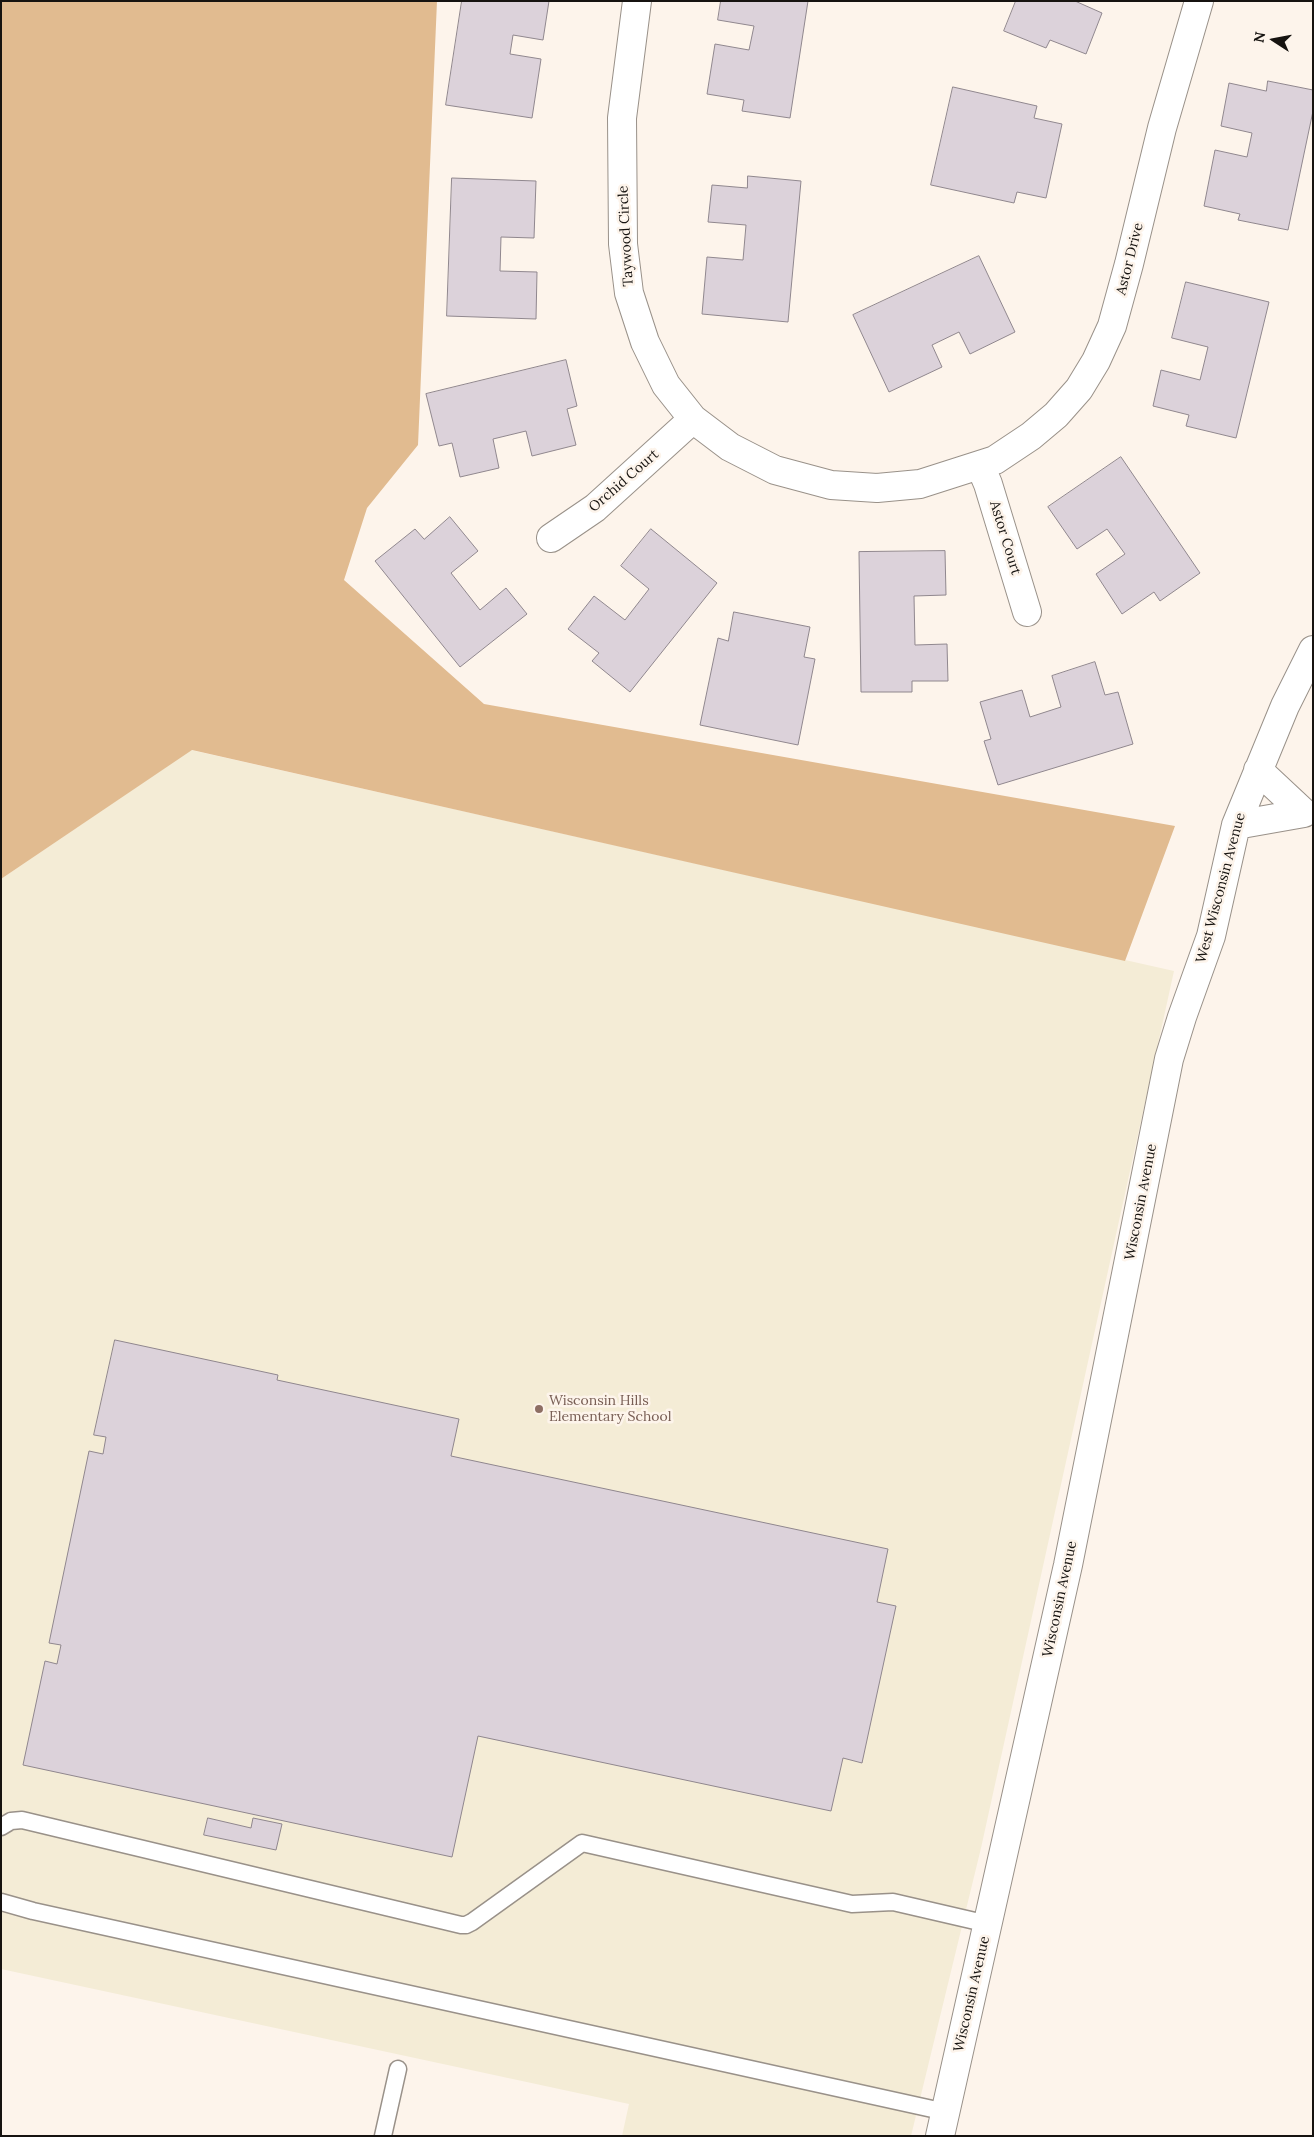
<!DOCTYPE html>
<style>
body{margin:0}
#map{position:relative;width:1314px;height:2137px;overflow:hidden;background:#fdf4eb;font-family:Lora,serif}
canvas{display:block}
.frame{position:absolute;inset:0;border:2px solid #161310;pointer-events:none}
.north{position:absolute;left:1249px;top:15px;width:50px;height:50px;-webkit-text-stroke:4px #fdf4eb;paint-order:stroke;rotate:281deg;font-size:14px;font-weight:700;line-height:20px;text-align:center;color:#161310}
.north::after{content:'';display:block;margin:auto;width:18px;height:22px;background:#161310;clip-path:polygon(50% 0,100% 100%,50% 72%,0 100%)}
</style>
<div id="map">
<canvas width="1314" height="2137"></canvas>
<div class="frame"></div>
<div class="north">N</div>
</div>
<script>
const g = document.querySelector('canvas').getContext('2d');
g.lineJoin = 'round';
function fill(path, color) { g.fillStyle = color; g.fill(path, 'evenodd'); }
function strokePath(path, color, width, dash) { g.strokeStyle = color; g.lineWidth = width; g.lineCap = dash ? 'butt' : 'round'; g.setLineDash(dash || []); g.stroke(path); }
function label(font, color, halo, rows, align = 'center') {
  g.font = font + ' Lora,serif'; g.lineWidth = 5; g.setLineDash([]); g.textBaseline = 'middle'; g.strokeStyle = halo; g.fillStyle = color; for (const [text, x, y, turn = 0] of rows) {
    g.save(); g.translate(x, y); g.rotate((+turn || 0) * Math.PI / 180); g.textAlign = isNaN(turn) ? turn : align; if (halo) g.strokeText(text, 0, 0); g.fillText(text, 0, 0); g.restore();
  }
}
const education = new Path2D(`
 M191 750 1174 971 981 1848 911 2136H622L629 2104 1 1969V879Z`);
const green = new Path2D(`
 M1 1H437L418 445 367 508 344 580 484 704 1175 826 1125 961 192 750 1 879Z`);
const building = new Path2D(`
 M462 1H549L543 40 513 35 510 54 541 59 532 118 446 105Z
 M721 1H808L790 118 742 111 744 100 707 94 715 44 749 50 754 26 718 20Z
 M1016 1H1075L1102 13 1086 54 1050 40 1046 48 1004 31Z
 M1268 81 1313 90V111L1288 230 1238 220 1240 214 1204 206 1215 150 1247 157 1252 133 1221 126 1229 83 1266 91Z
 M953 87 1037 106 1034 118 1062 124 1046 198 1017 192 1014 203 931 185Z
 M748 176 801 181 788 322 702 314 707 257 743 260 746 225 708 222 712 185 747 188Z
 M452 178 536 181 534 238 501 237 500 271 537 272 536 319 447 316Z
 M979 256 1015 332 970 354 959 332 932 345 942 367 889 392 853 315Z
 M1186 282 1269 302 1236 438 1186 426 1189 415 1153 406 1161 370 1200 380 1208 347 1172 338Z
 M566 360 577 406 567 409 576 445 532 456 526 431 493 439 499 468 460 477 452 443 439 446 426 394Z
 M1121 457 1200 573 1160 601 1154 592 1122 614 1096 574 1125 554 1107 529 1077 549 1048 507Z
 M450 517 478 551 451 573 480 610 506 588 527 614 460 667 375 561 415 529 424 539Z
 M651 529 717 583 630 692 592 661 599 653 568 629 594 596 625 620 649 589 621 566Z
 M945 551 946 595 914 596 915 645 947 644 948 681H912V692H861L859 552Z
 M734 612 810 627 804 657 815 659 798 745 700 725 718 638 728 641Z
 M1095 662 1105 695 1118 692 1133 744 998 785 984 741 991 739 980 702 1022 690 1030 717 1061 707 1052 676Z
 M115 1340 278 1375 277 1380 459 1419 451 1456 888 1549 877 1602 896 1606 862 1763 843 1758 831 1811 478 1736 452 1857 23 1765 45 1661 57 1664 61 1645 49 1643 89 1451 103 1454 106 1437 94 1435Z
 M208 1818 251 1828 253 1818 282 1824 276 1850 204 1835Z`);
const lane = new Path2D(`
 M1 1827 11 1821 22 1820 461 1925H466L472 1922 582 1843 852 1904 893 1902 988 1924
 M1 1902 33 1911 946 2112
 M383 2136 398 2069`);
const street = new Path2D(`
 M637 1 622 118 623 244 629 293 645 342 666 385 693 419 730 447 775 470 831 485 877 488 920 484 995 460 1031 436 1056 415 1079 389 1096 361 1112 326 1129 264 1162 128 1199 1
 M980 465 988 484 1027 612
 M551 538 595 508 693 419
 M1236 825 1304 813 1258 770
 M940 2136 1068 1565 1169 1059 1182 1017 1211 936 1236 825 1285 706 1313 650`);
const markers = [
 [539,1409,5,"#8d6e63"]
];
const streetNames = [
 ["Taywood Circle",626,236,-93],
 ["Astor Drive",1130,259,-76],
 ["Orchid Court",624,481,-41],
 ["Astor Court",1005,538,73],
 ["West Wisconsin Avenue",1221,888,-75],
 ["Wisconsin Avenue",1141,1202,-79],
 ["Wisconsin Avenue",1060,1599,-78],
 ["Wisconsin Avenue",972,1994,-77]
];
const educationNames = [
 ["Wisconsin Hills",549,1401],
 ["Elementary School",549,1417]
];
fill(education, '#f4ecd6');
fill(green, '#e1bb90');
fill(building, '#dcd2da');
strokePath(building, '#90878e', 1);
strokePath(lane, '#999189', 19);
strokePath(street, '#999189', 30);
strokePath(lane, '#fff', 16);
strokePath(street, '#fff', 28);
for (const [x, y, r, color] of markers) { const dot = new Path2D(); dot.arc(x, y, r, 0, 2 * Math.PI); g.fillStyle = color; g.fill(dot); strokePath(dot, '#fdf4eb', 2); }
label('14px', '#161310', '#fdf4eb', streetNames);
label('14px', '#785e54', '#fdf4eb', educationNames, 'left');
</script>
